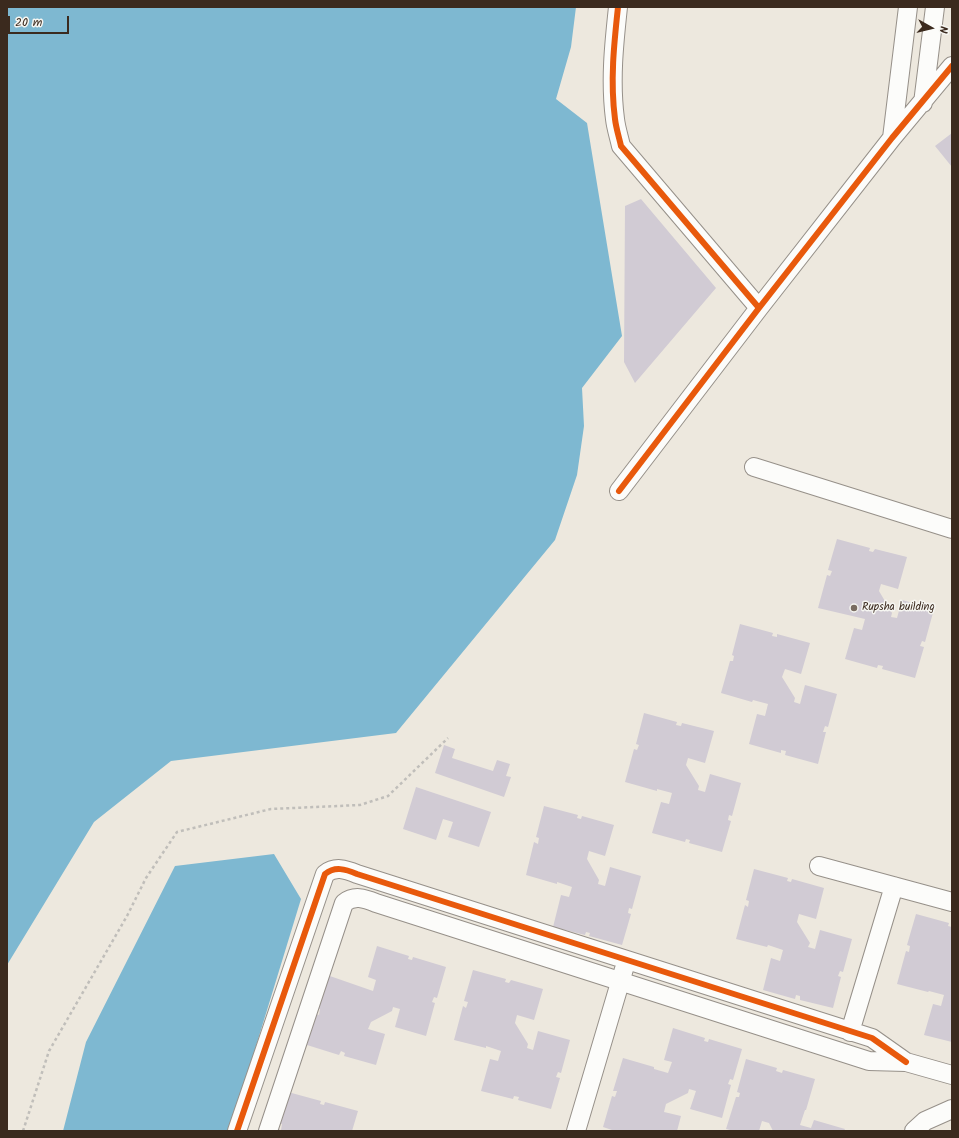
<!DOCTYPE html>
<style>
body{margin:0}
#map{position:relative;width:959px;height:1138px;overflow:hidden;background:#ede8de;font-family:Kalam,sans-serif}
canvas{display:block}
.frame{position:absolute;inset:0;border:8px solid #3b2a1e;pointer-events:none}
.north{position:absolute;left:911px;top:8px;width:40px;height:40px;-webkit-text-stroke:3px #f6f6f2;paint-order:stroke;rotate:98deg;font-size:11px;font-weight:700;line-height:16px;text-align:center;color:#3b2a1e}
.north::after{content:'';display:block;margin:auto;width:14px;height:18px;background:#3b2a1e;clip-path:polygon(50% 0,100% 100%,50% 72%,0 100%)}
.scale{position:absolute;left:8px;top:16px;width:61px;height:18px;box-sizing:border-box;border:2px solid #3b2a1e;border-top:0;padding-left:5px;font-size:12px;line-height:14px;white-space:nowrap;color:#3b2a1e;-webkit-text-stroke:3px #f6f6f2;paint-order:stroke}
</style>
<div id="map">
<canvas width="959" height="1138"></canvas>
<div class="frame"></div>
<div class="north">N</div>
<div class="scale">20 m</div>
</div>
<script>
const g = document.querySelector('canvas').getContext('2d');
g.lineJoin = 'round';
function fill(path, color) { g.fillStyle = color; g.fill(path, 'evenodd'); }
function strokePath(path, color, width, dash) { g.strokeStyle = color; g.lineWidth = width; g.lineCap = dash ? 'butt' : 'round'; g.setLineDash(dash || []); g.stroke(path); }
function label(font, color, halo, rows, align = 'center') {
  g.font = font + ' Kalam,sans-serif'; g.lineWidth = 3; g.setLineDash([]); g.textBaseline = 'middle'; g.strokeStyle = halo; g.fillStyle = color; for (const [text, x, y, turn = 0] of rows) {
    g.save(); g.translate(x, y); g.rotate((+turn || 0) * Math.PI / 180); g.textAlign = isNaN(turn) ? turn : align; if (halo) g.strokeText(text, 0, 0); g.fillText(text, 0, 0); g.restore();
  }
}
const water = new Path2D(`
 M7 7H576L571 47 556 99 587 123 622 336 582 388 584 426 577 475 555 540 396 733 171 761 94 822 7 965Z
 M274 854 301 899 230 1131H63L86 1042 175 866Z`);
const building = new Path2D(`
 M952 133V167L935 146Z
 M641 199 716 288 635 383 624 362 625 206Z
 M837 539 870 548 869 551 873 552 875 549 907 557 898 589 881 584 879 591 892 613 891 617 897 618 902 600 934 609 925 642 922 641 920 646 924 647 915 678 882 669 883 666 878 665 877 668 845 659 854 628 862 630 865 619 818 608 827 575 830 576 832 571 828 570Z
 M740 624 773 633 772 636 777 637V634L810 643 801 674 785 669 782 677 795 698 794 702 800 704 805 685 837 694 828 727 825 726 823 732H826L818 764 785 755 786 751 781 750V753L749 744 757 714 765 716 768 704 753 700 752 702 721 693 730 661H733L734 656 732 655Z
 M644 713 677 722 676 725 681 726 682 723 714 731 705 763 688 758 686 765 699 786 698 790 705 792 710 774 741 783 732 816 729 815 728 820 731 821 722 852 689 843 690 840 686 839 685 842 652 833 661 802 669 804 672 793 657 789V791L625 782 634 749 637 750 639 745 636 744Z
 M444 745 455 749 452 758 493 771 497 760 510 764 506 776 511 777 504 797 435 773Z
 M416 787 491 812 479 847 448 837 453 822 443 819 436 840 403 829Z
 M544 806 578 815 577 818 581 819 582 816 614 825 605 856 589 851 587 859 599 880 598 884 605 886 610 867 641 876 632 909 629 908 628 913 631 914 622 945 589 936 590 933 586 932 585 935 553 927 561 895 569 897 572 887 557 882V884L526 875 534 842 538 844 539 838 536 837Z
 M754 869 788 878 787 881 791 882 792 879 824 888 816 919 799 914 797 922 810 943 808 947 815 949 820 930 852 939 843 972 840 971 838 976 841 977 833 1008 800 1000V996L796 995 795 999 763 990 771 958 780 961 783 950 768 945 767 947 736 939 745 905 748 907 749 901 746 900Z
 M916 914 949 923 948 926 952 927V1042L924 1035 933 1004 941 1006 944 995 929 991 928 992 897 984 906 951 909 952 910 946 907 945Z
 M377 946 409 956 408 959 412 960 413 957 446 967 437 998 434 997 432 1002 435 1003 426 1036 395 1027 400 1009 393 1007 392 1011 371 1022 368 1029 385 1034 376 1065 344 1056 345 1053 341 1051 339 1055 307 1045 316 1014 319 1015 320 1009 317 1008 327 975 373 991 376 980 368 977Z
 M473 970 506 979 505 982 509 983 511 980 543 989 534 1020 517 1015 515 1023 528 1044 527 1048 533 1050 538 1031 570 1040 561 1073 558 1072 556 1077 560 1078 551 1109 518 1100 519 1097 514 1096 513 1099 481 1091 490 1059 498 1061 501 1051 486 1046V1048L454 1040 463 1006 466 1008 468 1002 464 1001Z
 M673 1028 705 1038 704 1041 708 1042 709 1039 742 1049 733 1080 730 1079 728 1084 731 1085 722 1118 690 1109 696 1091 689 1089 688 1093 666 1104 664 1112 681 1116 677 1131H615L603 1127 612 1096 615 1097 617 1091H613L623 1058 654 1067V1069L668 1073 672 1062 664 1060Z
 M746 1059 777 1068 776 1071 782 1073 783 1070 815 1079 806 1110H805L800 1125 811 1128 814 1120 845 1129 844 1131H773L769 1123 762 1121 759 1131H734L726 1129 736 1097H739L740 1093 737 1092Z
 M288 1092 321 1101 320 1104 324 1105 325 1102 358 1111 352 1131H277L278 1129 281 1130 282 1124 279 1123Z`);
const path = new Path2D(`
 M23 1131 49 1051 127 916 146 878 177 832 271 809 360 805 388 796 448 738`);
const minor = new Path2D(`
 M618 7C614 44 610 81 615 119 616 128 619 137 621 146L759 308
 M923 103 935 7
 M892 138 908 7
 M754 467 952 529
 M619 491 759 308 892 138 952 66
 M819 866 952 902
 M850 1032 894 886
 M237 1131 325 874C335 866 345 869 357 874L872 1038 906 1062
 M268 1131 344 903C354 895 364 898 376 903L869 1061 906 1062 952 1075
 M576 1131 624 969
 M914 1131 925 1121 952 1109`);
const cycleway = new Path2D(`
 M618 7C614 44 610 81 615 119 616 128 619 137 621 146L759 308
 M619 491 759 308 892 138 952 66
 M237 1131 325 874C335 866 345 869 357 874L872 1038 906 1062`);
const markers = [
 [854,608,4,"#796c61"]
];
const poiNames = [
 ["Rupsha building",862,608]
];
fill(water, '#7eb8d1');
fill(building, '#d1cbd4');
strokePath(minor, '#969089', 20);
strokePath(path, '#c0beba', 2.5, [3, 3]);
strokePath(minor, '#fcfcfa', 18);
strokePath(cycleway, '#e8590c', 6);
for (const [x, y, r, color] of markers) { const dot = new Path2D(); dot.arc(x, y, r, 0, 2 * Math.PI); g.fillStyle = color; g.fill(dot); strokePath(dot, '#f6f6f2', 1.5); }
label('11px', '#3b2a1e', '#f6f6f2', poiNames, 'left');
</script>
